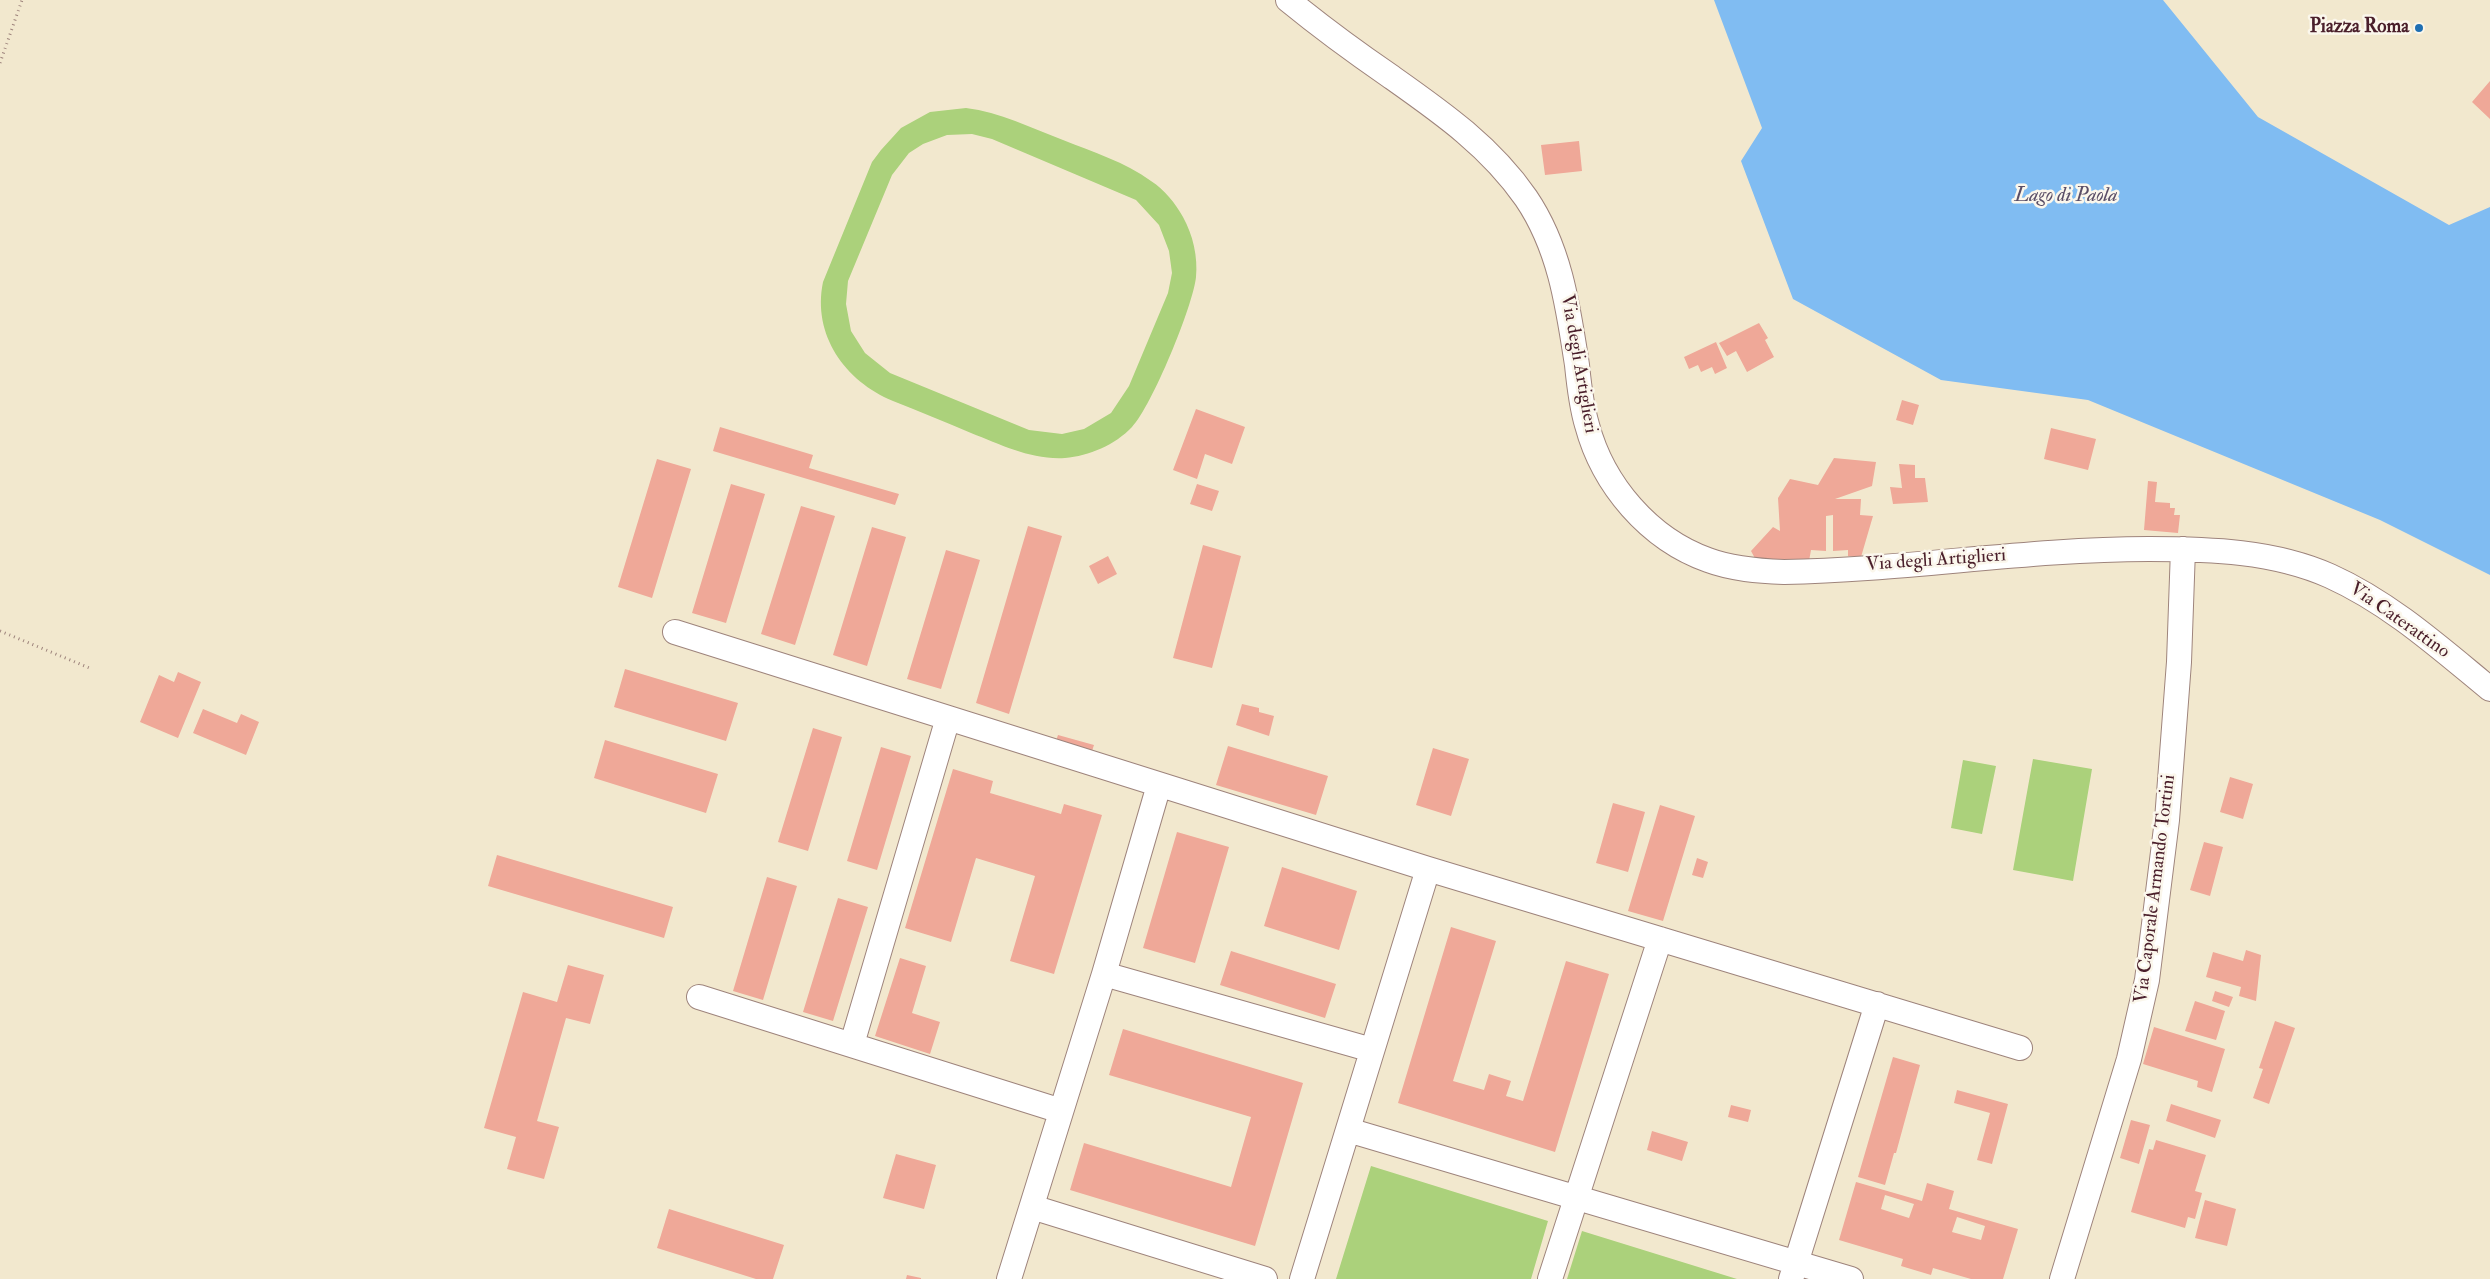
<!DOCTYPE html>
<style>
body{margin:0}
canvas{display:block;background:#f2e8ce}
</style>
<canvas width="2490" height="1279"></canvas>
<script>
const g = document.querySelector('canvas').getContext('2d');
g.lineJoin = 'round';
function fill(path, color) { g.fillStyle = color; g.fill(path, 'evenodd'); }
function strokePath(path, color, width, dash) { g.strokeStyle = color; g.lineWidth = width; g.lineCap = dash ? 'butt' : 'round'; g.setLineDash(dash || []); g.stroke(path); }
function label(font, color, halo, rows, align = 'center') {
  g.font = font + ' "IM FELL Double Pica",serif'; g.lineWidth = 5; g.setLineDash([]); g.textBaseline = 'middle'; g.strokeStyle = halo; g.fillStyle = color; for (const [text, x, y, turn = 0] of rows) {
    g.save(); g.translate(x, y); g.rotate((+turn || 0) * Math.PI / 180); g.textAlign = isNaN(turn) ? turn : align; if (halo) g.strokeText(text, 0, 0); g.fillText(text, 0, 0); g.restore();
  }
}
const green = new Path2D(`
 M966 108C1000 112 1031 128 1063 140 1093 152 1125 162 1151 181 1165 190 1175 203 1183 217 1193 235 1198 257 1196 277 1193 306 1152 406 1132 427 1115 445 1089 456 1065 458 1031 460 1002 445 971 433 945 422 919 411 893 401 845 381 812 335 823 282L872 162 881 150 901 128 930 112ZM972 134 992 139 1136 200 1159 225 1169 251 1172 273 1168 293 1129 386 1111 413 1084 429 1062 434 1029 430 890 373 865 353 851 331 846 304 848 281 892 175 909 153 923 144 947 135Z
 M2033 759 2092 769 2073 881 2013 870Z
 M1963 760 1996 766 1982 834 1951 828Z
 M1371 1166 1548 1221 1531 1279H1336Z
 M1582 1231 1737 1279H1567Z`);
const water = new Path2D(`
 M1714 0H2163L2258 117 2449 225 2490 207V575L2380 520 2088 400 1941 380 1793 299 1741 161 1762 128Z`);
const building = new Path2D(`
 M2490 81V119L2472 102Z
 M1579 141 1582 171 1545 175 1541 145Z
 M1759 323 1768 338 1765 340 1774 357 1747 372 1736 351 1727 356 1719 343Z
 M1716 342 1727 368 1715 374 1712 367 1701 372 1698 365 1689 369 1684 357Z
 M1902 400 1919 405 1913 425 1896 420Z
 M1196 409 1245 427 1232 464 1205 454 1197 479 1173 470Z
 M720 427 813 455 809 468 899 494 895 505 713 451Z
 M2051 428 2096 439 2088 470 2044 459Z
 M1834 458 1876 462 1872 486 1835 499H1861L1860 515 1873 516 1861 557 1848 556V550L1833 551V515L1826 516V551L1811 550 1809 561 1757 562 1751 551 1773 527 1780 531 1778 498 1790 479 1818 485Z
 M657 459 691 469 652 598 618 587Z
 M1899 464 1915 465V478H1925L1928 502 1893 504 1890 487 1902 488Z
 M2148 481 2157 482 2155 502 2170 503V508H2175L2174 515H2180L2178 533 2144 530Z
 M731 484 765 494 726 623 692 613Z
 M1197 484 1219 491 1212 511 1190 504Z
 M801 506 835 516 795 645 761 634Z
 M1028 526 1062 536 1009 714 976 703Z
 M872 527 906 537 867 666 833 655Z
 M1203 545 1241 556 1212 668 1173 658Z
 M946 550 980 560 941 689 907 679Z
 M1108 556 1117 574 1098 584 1089 566Z
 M625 669 738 703 726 741 614 707Z
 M178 672 201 682 178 738 140 722 159 675 174 682Z
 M1242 704 1259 708V712L1274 716 1269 736 1236 725Z
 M203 709 237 723 241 714 259 722 246 755 193 733Z
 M813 728 842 737 808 851 778 842Z
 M1058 735 1094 745 1091 754 1055 744Z
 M605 740 718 774 706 813 594 778Z
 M1228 746 1328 776 1316 815 1216 785Z
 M881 747 911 756 877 870 847 861Z
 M1433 748 1469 759 1451 816 1416 805Z
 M953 769 993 781 990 793 1061 814 1064 804 1102 815 1054 974 1010 961 1035 876 976 858 951 942 905 928Z
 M2230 777 2253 784 2243 819 2220 812Z
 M1613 803 1645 812 1628 872 1596 863Z
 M1660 805 1695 816 1663 921 1628 911Z
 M1177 832 1229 847 1195 963 1143 948Z
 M2204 842 2223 847 2210 896 2190 890Z
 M497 855 673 907 664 938 488 886Z
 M1697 858 1708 862 1703 878 1692 875Z
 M1282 867 1357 891 1339 950 1264 926Z
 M767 877 797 886 763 1000 733 991Z
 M838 898 868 907 833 1021 803 1012Z
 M1451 927 1496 941 1453 1081 1484 1090 1489 1074 1511 1081 1506 1096 1523 1101 1566 961 1609 974 1555 1152 1398 1103Z
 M2246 950 2261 955 2256 1001 2239 996 2241 987 2206 977 2213 952 2243 961Z
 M1231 951 1336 984 1325 1018 1220 985Z
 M900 958 926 966 912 1013 940 1022 930 1054 875 1036Z
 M568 965 604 975 590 1024 566 1018 537 1121 559 1127 544 1179 507 1169 516 1137 484 1128 523 992 557 1002Z
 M2215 991 2233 997 2229 1007 2212 1001Z
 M2195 1001 2225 1011 2216 1040 2185 1031Z
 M2275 1021 2295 1028 2269 1104 2253 1098 2263 1069 2259 1068Z
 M2154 1027 2225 1049 2212 1092 2197 1087 2198 1081 2143 1064Z
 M1123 1029 1303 1083 1255 1246 1070 1190 1084 1143 1231 1187 1251 1117 1109 1075Z
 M1893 1057 1920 1065 1896 1153H1894L1885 1185 1858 1177Z
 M1957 1090 2008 1104 1992 1164 1977 1160 1990 1113 1954 1103Z
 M2171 1104 2221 1120 2215 1138 2166 1121Z
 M1731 1105 1751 1110 1748 1122 1728 1117Z
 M2131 1120 2150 1125 2139 1164 2120 1158Z
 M1652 1131 1688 1142 1682 1161 1647 1150Z
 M2156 1140 2206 1155 2195 1191 2202 1193 2195 1219 2188 1217 2185 1228 2131 1212 2149 1149 2153 1150Z
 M896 1154 936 1165 924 1209 883 1198Z
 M1856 1182 1922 1201 1927 1183 1954 1191 1949 1209 2018 1229 2003 1279H1971L1933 1268 1931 1275 1901 1266 1903 1259 1839 1240ZM1885 1195 1914 1204 1909 1218 1881 1209ZM1957 1217 1985 1226 1981 1240 1952 1232Z
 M2205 1200 2236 1209 2227 1246 2195 1238Z
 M669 1209 784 1245 773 1279H756L657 1248Z
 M907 1275 921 1278V1279H906Z`);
const path = new Path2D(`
 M0 63 22 0
 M0 631 92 669`);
const minor = new Path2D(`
 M1288 0C1321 27 1355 52 1390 76 1441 112 1490 146 1526 198 1560 248 1568 306 1577 365 1579 385 1581 405 1587 425 1603 485 1649 539 1708 560 1732 569 1759 571 1784 572 1906 570 2027 549 2149 549 2210 549 2274 551 2330 576 2390 603 2440 648 2490 689
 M675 632 1428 869 2020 1048
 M1104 974 1372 1050
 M699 997 1061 1111
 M852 1044 948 718
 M1348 1130 1851 1279
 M1032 1207 1265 1279
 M1009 1279 1104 974 1159 785
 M1302 1279 1428 869
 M1550 1279 1660 939
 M1791 1279 1877 1004
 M2062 1279 2129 1059 2147 980 2167 820 2179 662 2183 549`);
const markers = [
 [2419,28,5,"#1f6fb2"]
];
const poiNames = [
 ["Piazza Roma",2409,28]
];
const streetNames = [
 ["Via degli Artiglieri",1578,364,80],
 ["Via degli Artiglieri",1936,561,-4],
 ["Via Caterattino",2399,621,35],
 ["Via Caporale Armando Tortini",2156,889,-83]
];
const waterNames = [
 ["Lago di Paola",2066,197]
];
fill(green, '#abd17b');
fill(water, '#80bcf2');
fill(building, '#efa898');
strokePath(minor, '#9e847c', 26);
strokePath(path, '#9e847c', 3, [1, 4]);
strokePath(minor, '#fff', 24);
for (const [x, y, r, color] of markers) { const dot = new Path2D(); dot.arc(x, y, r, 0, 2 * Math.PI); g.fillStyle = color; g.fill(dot); strokePath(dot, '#fbf7ec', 2); }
label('bold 19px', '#4a1f2b', '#fbf7ec', poiNames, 'right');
label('19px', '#4a1f2b', '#fbf7ec', streetNames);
label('italic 20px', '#5a4e67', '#fbf7ec', waterNames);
</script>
